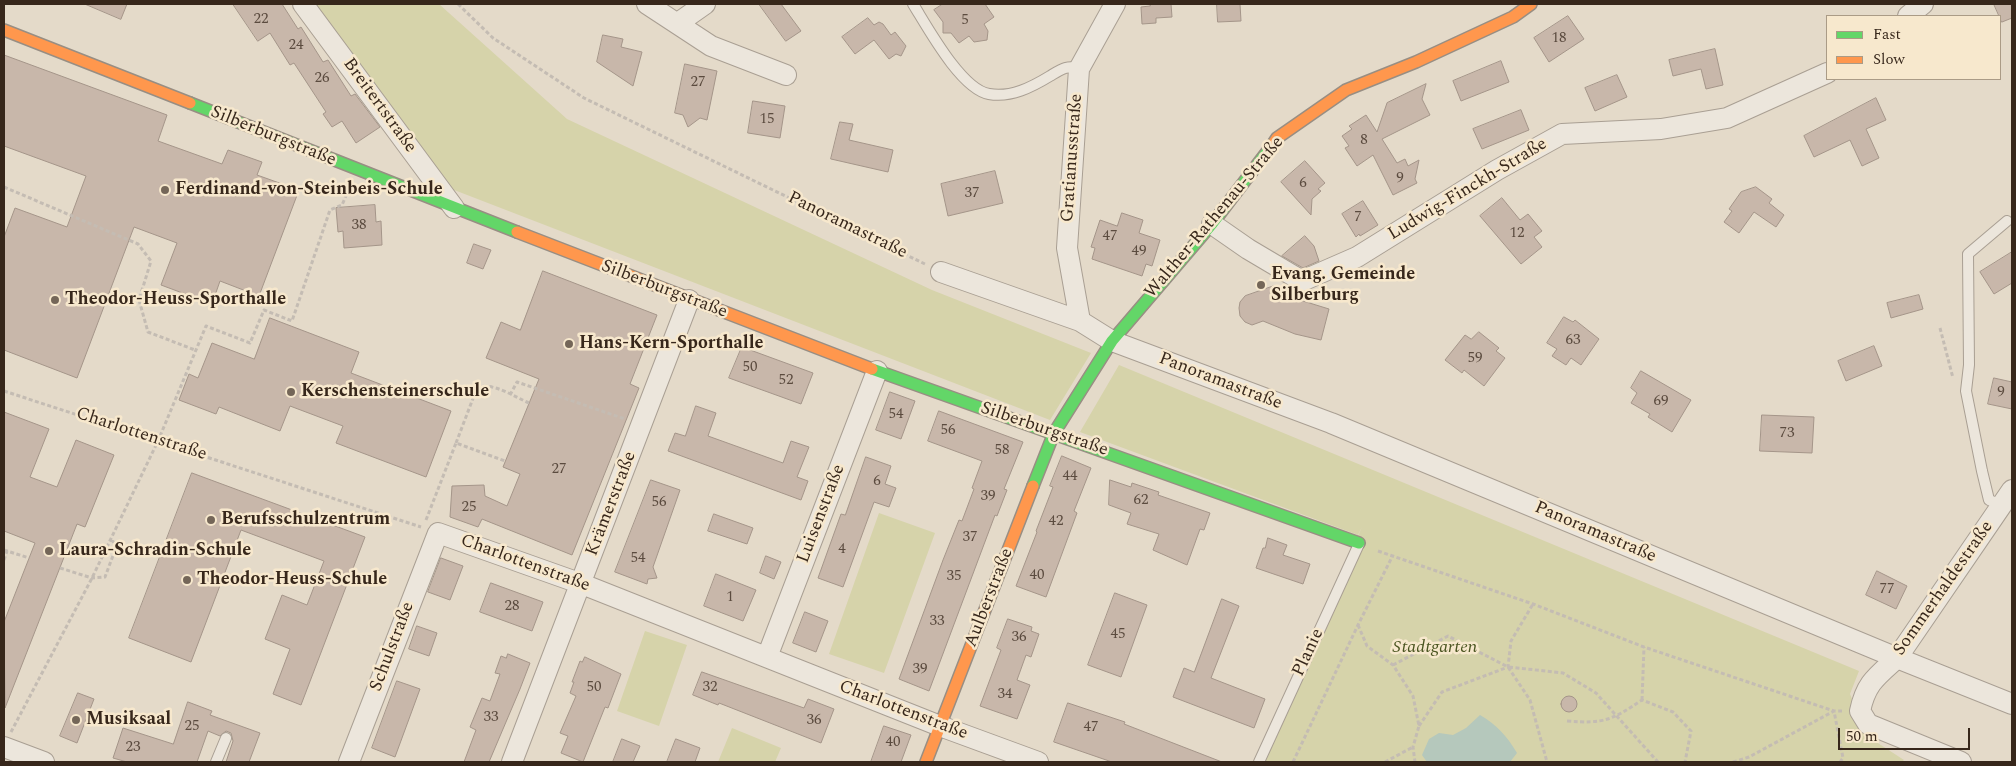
<!DOCTYPE html>
<meta charset="utf-8">
<style>
body{margin:0}
#map{position:relative;width:2016px;height:766px;overflow:hidden;background:#e4dac9;font-family:Spectral,serif}
canvas{display:block}
.frame{position:absolute;inset:0;border:5px solid #37271b;pointer-events:none}
.legend{position:absolute;left:1826px;top:15px;width:175px;height:65px;box-sizing:border-box;background:#f7e8cd;border:1px solid #aa9b86;margin:0;padding:6px 9px;list-style:none;font-size:15px;color:#37271b}
.legend li{display:flex;align-items:center;gap:10px;height:25px}
.legend b{width:25px;border:1px solid #aa9b86}
.scale{position:absolute;left:1838px;top:728px;width:132px;height:22px;box-sizing:border-box;border:2px solid #37271b;border-top:0;padding-left:6px;font-size:15px;line-height:18px;white-space:nowrap;color:#37271b;-webkit-text-stroke:4px #f7e8cd;paint-order:stroke}
</style>
<div id="map">
<canvas width="2016" height="766"></canvas>
<div class="frame"></div>
<ul class="legend">
<li><b style="height:6px;background:#63d668"></b>Fast</li>
<li><b style="height:6px;background:#ff974d"></b>Slow</li>
</ul>
<div class="scale">50 m</div>
</div>
<script>
const g = document.querySelector('canvas').getContext('2d');
g.lineJoin = 'round';
function fill(path, color) { g.fillStyle = color; g.fill(path, 'evenodd'); }
function strokePath(path, color, width, dash) { g.strokeStyle = color; g.lineWidth = width; g.lineCap = dash ? 'butt' : 'round'; g.setLineDash(dash || []); g.stroke(path); }
function label(font, color, halo, rows, align = 'center') {
  g.font = font + ' Spectral,serif'; g.lineWidth = 5; g.setLineDash([]); g.textBaseline = 'middle'; g.strokeStyle = halo; g.fillStyle = color; for (const [text, x, y, turn = 0] of rows) {
    g.save(); g.translate(x, y); g.rotate((+turn || 0) * Math.PI / 180); g.textAlign = isNaN(turn) ? turn : align; if (halo) g.strokeText(text, 0, 0); g.fillText(text, 0, 0); g.restore();
  }
}
const green = new Path2D(`
 M314 4H439L567 119 932 290 1091 353 1050 420 449 188Z
 M1119 365 1859 671 1850 694 1867 736 1904 760 1902 762H1260L1362 527 1358 535 1080 432Z
 M879 513 935 533 884 673 829 654Z
 M645 631 687 645 659 726 617 711Z
 M732 728 781 748 775 762H718Z`);
const water = new Path2D(`
 M1480 715C1497 725 1507 736 1517 753L1510 762H1427L1422 755 1429 739 1439 733 1453 735 1466 728Z`);
const building = new Path2D(`
 M85 4H127L121 19Z
 M233 4H282L298 29 301 27 323 62 328 60 351 96 355 94 380 127 356 143 342 121 332 127 323 114 326 112 294 63 290 65 270 33 258 41Z
 M759 4H781L801 31 786 41Z
 M943 4H985L994 17 984 24 988 31 987 40 974 42 969 36 959 43 951 33H943V22L934 10Z
 M1150 4H1171L1172 17 1156 18V23L1142 24 1141 7 1150 6Z
 M1217 4H1240L1241 21 1218 22Z
 M1994 4H2012V18L2002 22Z
 M1568 16 1584 39 1549 62 1534 38Z
 M868 18 874 25 879 22 883 24 891 35 895 32 906 46 901 56 896 54 889 59 874 40 855 54 842 37Z
 M603 35 623 39 621 47 642 52 633 86 597 62Z
 M1715 49 1723 85 1706 89 1701 69 1673 76 1669 60Z
 M4 55 167 115 158 141 222 164 228 150 262 162 257 175 299 190 259 296 220 281 212 304 161 285 177 243 134 227 77 378 4 350V237L15 208 67 227 86 176 4 146Z
 M1501 61 1509 82 1461 101 1453 81Z
 M685 64 717 71 707 120 700 118 688 127 683 115 675 113Z
 M1617 75 1627 97 1595 111 1585 88Z
 M1426 84 1422 99 1430 115 1382 139 1397 163 1405 159 1408 166 1419 160 1415 179 1417 183 1393 195 1373 155 1357 166 1345 148 1349 146 1342 136 1352 129 1349 126 1366 115 1377 132 1387 103Z
 M1876 98 1886 120 1866 129 1879 158 1862 166 1850 140 1814 157 1804 136Z
 M753 101 785 106 780 138 748 133Z
 M1521 110 1529 130 1482 149 1473 129Z
 M840 122 853 124 849 140 893 150 888 172 831 159Z
 M1305 161 1325 183 1318 189 1321 191 1312 199 1311 215 1281 182Z
 M995 171 1003 203 948 216 941 184Z
 M1756 187 1772 199 1769 203 1784 215 1776 227 1754 212 1739 233 1724 222 1732 211 1729 209 1741 192Z
 M1502 198 1520 220 1528 214 1542 231 1534 237 1542 247 1521 264 1480 216Z
 M1363 201 1378 225 1360 236 1359 234 1356 237 1342 214Z
 M375 205 376 222 381 221 382 245 344 248 343 231 338 232 336 208Z
 M1122 213 1143 220 1139 233 1160 240 1152 266 1146 264 1142 276 1092 259 1095 248 1091 247 1100 220 1117 226Z
 M1305 236 1314 246 1319 261 1303 268 1282 256Z
 M474 244 491 250 483 269 467 263Z
 M2012 252V283L1994 294 1980 272Z
 M543 271 657 315 630 384 639 388 572 555 482 519 478 527 450 517 452 486 484 485 485 496 507 506 520 474 503 467 539 379 486 358 501 322 520 330Z
 M1274 286 1290 297 1329 309 1321 340 1295 334 1263 321 1252 325 1245 322 1240 316 1239 308 1240 302 1245 296Z
 M1919 295 1923 309 1891 318 1887 303Z
 M1564 317 1573 322 1575 320 1599 339 1581 365 1571 358 1566 365 1552 356 1557 349 1547 343Z
 M270 318 359 352 351 373 451 411 426 477 336 443 343 426 290 406 280 431 219 407 216 414 179 400 189 374 198 378 212 343 254 359Z
 M1479 332 1499 348 1496 351 1505 358 1484 386 1464 370 1462 373 1445 360 1465 335 1471 339Z
 M1874 346 1882 366 1846 381 1838 361Z
 M742 347 813 373 801 404 729 378Z
 M1641 371 1691 400 1672 432 1648 417 1650 414 1631 403 1637 393 1631 388Z
 M1994 378 2012 382V409L1988 404Z
 M890 392 915 401 901 439 876 430Z
 M696 406 716 413 708 436 783 463 791 441 809 447 797 477 808 481 801 500 668 451 675 433 685 436Z
 M939 411 1023 442 1004 489 1007 490 997 516 995 515 929 691 899 679 943 560 959 520 962 521 974 489 972 488 982 461 928 441Z
 M4 412 49 429 30 477 57 487 76 440 114 455 85 527 77 524 5 708 4 622 35 543 4 531Z
 M1762 415 1814 417 1812 453 1760 451Z
 M1062 456 1091 468 1074 511 1077 513 1046 597 1016 586 1037 532 1036 531 1053 487 1050 486Z
 M866 457 891 466 885 484 896 488 889 507 874 502 843 587 818 578 841 514 845 515Z
 M192 473 365 537 301 705 273 694 290 649 265 639 282 595 307 605 324 561 241 530 191 662 129 638Z
 M651 480 680 490 653 567 657 578 648 579 647 584 615 572Z
 M1110 480 1131 487 1132 483 1159 492 1158 495 1210 513 1204 530 1200 529 1187 565 1153 550 1159 534 1127 524 1131 513 1109 505Z
 M714 514 753 528 747 544 708 531Z
 M1268 538 1287 545 1283 555 1310 564 1303 584 1256 568 1263 548H1265Z
 M766 556 781 562 774 579 760 573Z
 M441 558 463 566 450 600 428 592Z
 M1877 571 1907 586 1896 609 1866 595Z
 M716 574 756 590 743 621 704 606Z
 M491 583 543 602 532 631 480 612Z
 M1115 593 1147 605 1121 677 1088 665Z
 M1222 599 1239 606 1211 678 1265 699 1254 728 1173 697 1184 668 1194 672Z
 M805 612 828 621 816 652 793 643Z
 M1008 619 1032 627 1031 631 1039 634 1031 657 1026 655 1017 680 1030 685 1017 719 980 706 1001 650 997 648Z
 M417 626 437 633 429 656 409 649Z
 M508 654 530 663 520 689 489 762H464L476 730 470 727 482 698 490 701 500 674 495 673 501 656 506 658Z
 M585 657 621 674 608 708 605 707 583 762 561 753 568 736 560 733 576 696 570 693 574 682H572L580 661 582 662Z
 M702 672 804 708 808 699 834 709 821 743 719 703 718 705 693 695Z
 M397 681 420 689 395 757 372 748Z
 M78 693 94 699 77 743 60 736Z
 M1561 704a8 8 0 1 1 16 0a8 8 0 1 1-16 0Z
 M188 702 212 711 210 715 260 733 249 762H226L233 741 231 733 226 731 220 736 208 731 197 762H127L113 758 123 728 173 744Z
 M1068 703 1125 722 1124 724 1222 762H1112L1054 742Z
 M884 726 911 735 901 762H871Z
 M622 739 640 746 633 762H613Z
 M676 739 700 748 695 762H667Z`);
const path = new Path2D(`
 M458 4 493 38 584 98 927 265
 M4 187 138 244 151 261 139 300 148 332 195 350
 M1940 328 1953 378
 M4 391 421 527
 M510 395 517 382 625 419
 M456 443 477 388C491 381 515 397 529 403
 M426 520 456 443 505 461
 M4 550 29 558
 M1378 551 1533 604 1644 647 1834 711H1842
 M4 560 7 551
 M60 568 92 578 105 577 117 545 110 539
 M1358 625 1367 646 1393 665 1413 696 1419 726 1413 747 1415 762
 M1393 665 1448 636 1508 667 1530 700 1547 762
 M1509 667 1563 673 1596 693 1658 762
 M1642 700 1644 647
 M1567 721C1604 724 1612 720 1642 700L1673 712 1691 731 1685 762
 M1419 726 1442 692 1508 667 1511 641 1533 604
 M11 732 92 578 158 441 206 326 250 343 264 310 292 321 330 210 342 205 349 189
 M1293 762 1358 625 1392 557
 M1385 762 1413 747
 M1733 762 1749 757 1834 711 1843 758 1840 762`);
const lane = new Path2D(`
 M913 4C928 28 961 89 989 94 1011 98 1032 87 1050 76 1060 70 1068 64 1079 69
 M2002 505 1989 500 1982 471 1966 391 1969 365 1968 254 2007 221
 M216 762 226 738
 M1259 762 1359 544`);
const street = new Path2D(`
 M303 4 454 208
 M647 4 711 46 786 75
 M1908 16 1923 4
 M678 23 705 4
 M1212 224 1248 249 1302 281 1357 257 1497 170 1562 134 1661 129 1727 118 1827 73
 M941 272 1080 321 1112 341 1331 423 1897 658 2012 704
 M1080 321 1067 248 1079 69 1115 4
 M767 657 877 371
 M4 747 44 762
 M349 762 438 533 582 584 940 726 1038 762
 M512 762 689 300
 M1961 762 1868 724 1860 711C1866 683 1876 677 1897 658L2012 490`);
const fast = new Path2D(`
 M190 103 517 232
 M872 369 1359 543
 M1033 486 1054 433 1112 341 1212 224 1273 144`);
const slow = new Path2D(`
 M4 30 190 103
 M1273 144 1277 138 1346 90 1416 62 1513 17 1531 4
 M517 232 872 369
 M926 762 1033 486`);
const markers = [
 [165,190,5,"#746658"],
 [1261,285,5,"#746658"],
 [55,300,5,"#746658"],
 [569,344,5,"#746658"],
 [291,392,5,"#746658"],
 [211,520,5,"#746658"],
 [49,551,5,"#746658"],
 [187,580,5,"#746658"],
 [76,720,5,"#746658"]
];
const numberNames = [
 ["22",261,20],
 ["5",965,21],
 ["18",1559,39],
 ["24",296,46],
 ["26",322,79],
 ["27",698,83],
 ["15",767,120],
 ["8",1364,141],
 ["9",1400,179],
 ["6",1303,184],
 ["37",972,194],
 ["7",1358,218],
 ["38",359,226],
 ["12",1517,234],
 ["47",1110,237],
 ["49",1139,252],
 ["63",1573,341],
 ["59",1475,359],
 ["50",750,368],
 ["52",786,381],
 ["9",2001,393],
 ["69",1661,402],
 ["54",896,415],
 ["56",948,431],
 ["73",1787,434],
 ["58",1002,451],
 ["27",559,470],
 ["44",1070,477],
 ["6",877,482],
 ["39",988,497],
 ["62",1141,501],
 ["56",659,503],
 ["25",469,508],
 ["42",1056,522],
 ["37",970,538],
 ["4",842,550],
 ["54",638,559],
 ["40",1037,576],
 ["35",954,577],
 ["77",1887,590],
 ["1",730,598],
 ["28",512,607],
 ["33",937,622],
 ["45",1118,635],
 ["36",1019,638],
 ["39",920,670],
 ["50",594,688],
 ["32",710,688],
 ["34",1005,695],
 ["33",491,718],
 ["36",814,721],
 ["25",192,727],
 ["47",1091,728],
 ["40",893,743],
 ["23",133,748]
];
const streetNames = [
 ["Breitertstraße",379,106,54],
 ["Silberburgstraße",273,137,22],
 ["Gratianusstraße",1073,158,-86],
 ["Ludwig-Finckh-Straße",1468,190,-31],
 ["Walther-Rathenau-Straße",1215,218,-50],
 ["Panoramastraße",847,226,26],
 ["Silberburgstraße",664,290,21],
 ["Panoramastraße",1220,382,21],
 ["Silberburgstraße",1044,430,19],
 ["Charlottenstraße",141,435,18],
 ["Krämerstraße",612,504,-69],
 ["Luisenstraße",822,514,-69],
 ["Panoramastraße",1595,533,23],
 ["Charlottenstraße",525,564,20],
 ["Sommerhaldestraße",1944,589,-55],
 ["Aulberstraße",990,598,-69],
 ["Schulstraße",393,647,-69],
 ["Planie",1309,653,-65],
 ["Charlottenstraße",903,711,21]
];
const poiNames = [
 ["Ferdinand-von-Steinbeis-Schule",175,190],
 ["Evang. Gemeinde",1271,275],
 ["Silberburg",1271,296],
 ["Theodor-Heuss-Sporthalle",65,300],
 ["Hans-Kern-Sporthalle",579,344],
 ["Kerschensteinerschule",301,392],
 ["Berufsschulzentrum",221,520],
 ["Laura-Schradin-Schule",59,551],
 ["Theodor-Heuss-Schule",197,580],
 ["Musiksaal",86,720]
];
const parkNames = [
 ["Stadtgarten",1435,648]
];
fill(green, '#d6d3aa');
fill(water, '#b5c8bc');
fill(building, '#c8b7aa');
strokePath(building, '#a49589', 1);
strokePath(lane, '#a99f93', 12);
strokePath(street, '#a99f93', 22);
strokePath(fast, '#988e83', 14);
strokePath(slow, '#988e83', 14);
strokePath(path, '#c4bcb3', 3, [4, 2.5]);
strokePath(lane, '#ece6dc', 10);
strokePath(street, '#ece6dc', 20);
strokePath(fast, '#63d668', 11);
strokePath(slow, '#ff974d', 11);
for (const [x, y, r, color] of markers) { const dot = new Path2D(); dot.arc(x, y, r, 0, 2 * Math.PI); g.fillStyle = color; g.fill(dot); strokePath(dot, '#f7e8cd', 2); }
label('15px', '#5b4b3f', null, numberNames);
label('18px', '#37271b', '#f7e8cd', streetNames);
label('bold 18px', '#37271b', '#f7e8cd', poiNames, 'left');
label('italic 18px', '#4b5521', '#f7e8cd', parkNames);
</script>
